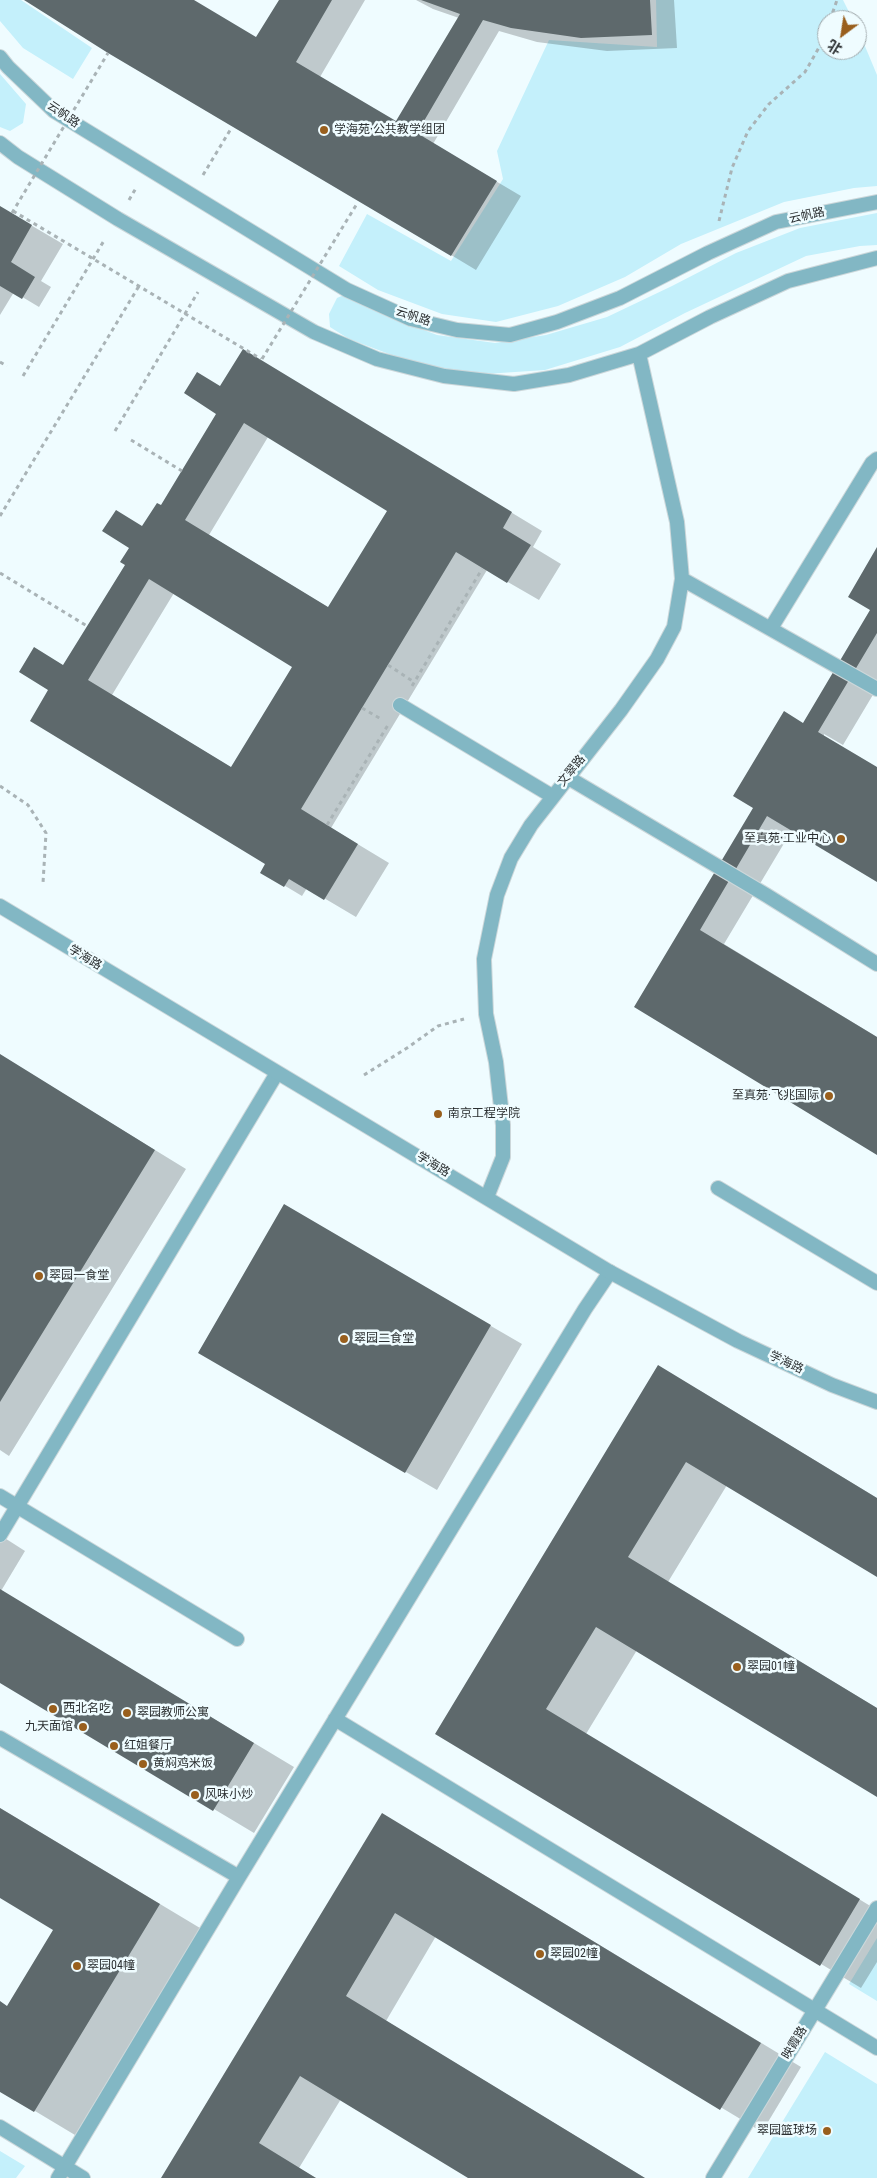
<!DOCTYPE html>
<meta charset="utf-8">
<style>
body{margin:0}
#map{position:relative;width:877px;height:2178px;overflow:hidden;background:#effcff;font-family:"Roboto Condensed","Noto Sans SC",sans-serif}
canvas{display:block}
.north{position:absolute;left:817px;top:10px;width:50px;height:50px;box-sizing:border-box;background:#effcff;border:1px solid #a1aaad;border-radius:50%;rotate:211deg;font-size:14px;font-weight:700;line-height:20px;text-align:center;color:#2b2f31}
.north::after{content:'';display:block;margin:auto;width:18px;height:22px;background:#995f1d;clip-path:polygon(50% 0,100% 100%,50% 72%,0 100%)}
</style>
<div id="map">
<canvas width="877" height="2178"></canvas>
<div class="north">北</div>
</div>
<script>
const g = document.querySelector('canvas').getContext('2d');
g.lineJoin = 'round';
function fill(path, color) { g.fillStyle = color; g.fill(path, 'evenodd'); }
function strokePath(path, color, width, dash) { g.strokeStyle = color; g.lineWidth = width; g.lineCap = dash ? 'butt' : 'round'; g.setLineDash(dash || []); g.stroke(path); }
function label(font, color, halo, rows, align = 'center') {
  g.font = font + ' "Roboto Condensed","Noto Sans SC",sans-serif'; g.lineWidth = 5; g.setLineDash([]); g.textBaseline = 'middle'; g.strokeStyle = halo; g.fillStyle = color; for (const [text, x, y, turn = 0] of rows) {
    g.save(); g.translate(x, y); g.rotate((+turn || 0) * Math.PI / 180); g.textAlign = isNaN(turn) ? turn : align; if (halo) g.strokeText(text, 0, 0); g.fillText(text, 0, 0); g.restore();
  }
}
const green = new Path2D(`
 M0 0H21L92 48 73 79 23 48 0 21Z
 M656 0H843L853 20H827V50H857V27L877 75V186L854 188 784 202 681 244 625 277 558 306 496 322 442 314 378 290 339 266 367 214 451 261 503 179 497 151 549 40 657 47Z
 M0 74 26 104 23 123 10 131 0 127Z
 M877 213V245L860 246 806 256 685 313 620 347 545 370 485 374 424 367 349 339 330 327 329 314 337 298 346 294 384 315 437 335 495 343 546 335 607 317 672 286 736 253 800 228Z
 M877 1938V2001L849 1984Z
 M825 2052 877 2084V2178H748Z
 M0 2151 25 2166 16 2178H0Z`);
const shadow = new Path2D(`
 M27 0H191L257 39 280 0H365L320 77 396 122 459 18 433 9 416 0H674L677 48 607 51 537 42 499 31 433 144 521 196 476 270Z
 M0 207 63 244 41 281 51 287 39 307 14 292 0 315Z
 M274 369 542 531 533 547 561 564 539 600 487 570 331 828 389 863 356 917 307 888 302 896 262 872 267 864 64 666 126 564 143 527 161 507 218 413 221 387ZM268 437 388 510 329 608 209 535ZM174 593 294 666 232 768 112 695Z
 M877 550V688L843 745 824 734V737L877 768V881L792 830 724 944 877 1037V1153L636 1006 872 610Z
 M0 1055 186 1169 9 1456 0 1450Z
 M284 1206 522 1344 437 1490 199 1352Z
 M699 1390 877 1498V1576L727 1485 668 1582 877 1708V1795L637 1650 586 1734 877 1910V1962L861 1988 437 1733Z
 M0 1535 25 1551 1 1591 294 1767 254 1833 0 1681Z
 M0 1808 200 1928 75 2135 0 2090V2002L8 2007 55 1930 0 1897Z
 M423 1838 801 2067 762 2132 436 1936 386 2021 645 2178H471L341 2099 299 2168 316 2178H163Z`);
const building = new Path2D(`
 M24 0H194L256 37 279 0H332L296 62 396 121 460 14 421 0H650L652 35 581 38 511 28 483 20 417 133 497 181 451 256 108 53Z
 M0 206 32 225 11 262 35 277 22 299 0 286Z
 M243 349 512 512 503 528 531 545 507 583 456 552 301 809 358 844 324 900 289 879 284 887 260 873 265 864 30 721 48 690 19 672 34 647 63 665 125 565 120 562 129 548 102 531 116 510 142 526 157 503 161 505 216 414 184 393 197 372 220 386ZM244 423 387 511 328 607 185 520ZM149 579 292 667 231 767 88 680Z
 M877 547V633L818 732 877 767V882L767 816 700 930 877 1037V1155L634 1007 753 808 733 796 784 711 803 723 870 610 848 597Z
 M0 1054 155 1150 0 1402Z
 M284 1204 491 1325 405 1473 198 1353Z
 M658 1365 877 1498V1577L686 1462 628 1557 877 1708V1797L596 1627 546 1709 860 1899 820 1966 435 1734Z
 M0 1589 254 1743 213 1811 0 1683Z
 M0 1808 160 1904 34 2112 0 2092V2001L7 2006 53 1930 0 1898Z
 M382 1813 761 2043 720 2110 395 1913 346 1996 645 2178H468L300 2076 259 2143 316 2178H161Z`);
const path = new Path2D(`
 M830 20 837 0
 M203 175 232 127
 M129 200 136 188
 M719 221 732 168 748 131 769 104 805 72 821 44 827 28
 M0 362 7 366
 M23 376 105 239
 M115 431 198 292
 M131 440 182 471
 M0 516 139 286
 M0 573 87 626
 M388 665 414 682
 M412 686 482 569
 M362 708 381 719
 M0 786 28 805 46 833 43 883
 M327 825 388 725
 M364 1075 407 1048 438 1026 464 1019`);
const service = new Path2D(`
 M0 57 8 67 54 111 347 290 411 319 457 330 510 335 557 322 620 298 708 253 776 222 877 202
 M0 143 18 157 118 219 314 332 377 359 444 376 514 384 569 375 639 354 710 317 788 281 877 258
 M682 579 877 689
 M771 628 872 463 877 459
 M400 705 552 796
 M567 777 766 895 877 964
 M718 1188 877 1283
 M487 1197 503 1157V1125L496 1062 486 1014 484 959 497 895 511 858 531 825 621 710 657 659 674 627 682 579 677 522 639 354
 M0 1496 237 1639
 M0 1535 277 1073
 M335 1719 877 2048
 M0 1738 239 1877
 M0 2127 83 2178
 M58 2178 239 1877 585 1309 610 1272
 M713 2178 877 1908`);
const minor = new Path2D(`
 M0 906 610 1272 738 1341 832 1385 877 1402`);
const pathBridge = new Path2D(`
 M13 211 261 359
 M12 213 108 53
 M262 359 358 202`);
const markers = [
 [324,130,5,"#995f1d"],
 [841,839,5,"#995f1d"],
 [829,1096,5,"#995f1d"],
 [438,1114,5,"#995f1d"],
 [39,1276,5,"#995f1d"],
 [344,1339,5,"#995f1d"],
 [737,1667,5,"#995f1d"],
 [53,1709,5,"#995f1d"],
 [127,1713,5,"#995f1d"],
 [83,1727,5,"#995f1d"],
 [114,1746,5,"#995f1d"],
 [143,1764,5,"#995f1d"],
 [195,1795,5,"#995f1d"],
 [540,1954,5,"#995f1d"],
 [77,1966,5,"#995f1d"],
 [827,2131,5,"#995f1d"]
];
const streetNames = [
 ["云帆路",63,115,35],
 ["云帆路",807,216,-12],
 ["云帆路",413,317,18],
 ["文翠路",572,771,-51],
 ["学海路",85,958,31],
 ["学海路",433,1165,31],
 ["学海路",786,1363,25],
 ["映霞路",795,2043,-59]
];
const poiNames = [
 ["学海苑·公共教学组团",334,130],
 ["至真苑·工业中心",831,839,"right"],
 ["至真苑·飞兆国际",819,1096,"right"],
 ["南京工程学院",448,1114],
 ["翠园一食堂",49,1276],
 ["翠园二食堂",354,1339],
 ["翠园01幢",747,1667],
 ["西北名吃",63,1709],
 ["翠园教师公寓",137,1713],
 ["九天面馆",73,1727,"right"],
 ["红姐餐厅",124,1746],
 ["黄焖鸡米饭",153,1764],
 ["风味小炒",205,1795],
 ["翠园02幢",550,1954],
 ["翠园04幢",87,1966],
 ["翠园篮球场",817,2131,"right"]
];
fill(green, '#c4f0fb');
fill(shadow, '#0003');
fill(building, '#5e696c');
strokePath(service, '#ccd7da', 16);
strokePath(minor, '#ccd7da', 16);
strokePath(path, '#a9b3b6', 3, [4, 4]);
strokePath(service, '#82b7c4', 14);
strokePath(minor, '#82b7c4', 14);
strokePath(pathBridge, '#a9b3b6', 3, [4, 4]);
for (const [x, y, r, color] of markers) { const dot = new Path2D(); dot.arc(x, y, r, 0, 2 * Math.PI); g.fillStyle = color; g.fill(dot); strokePath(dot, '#effcff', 2); }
label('12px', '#2b2f31', '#effcff', streetNames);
label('12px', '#2b2f31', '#effcff', poiNames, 'left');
</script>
